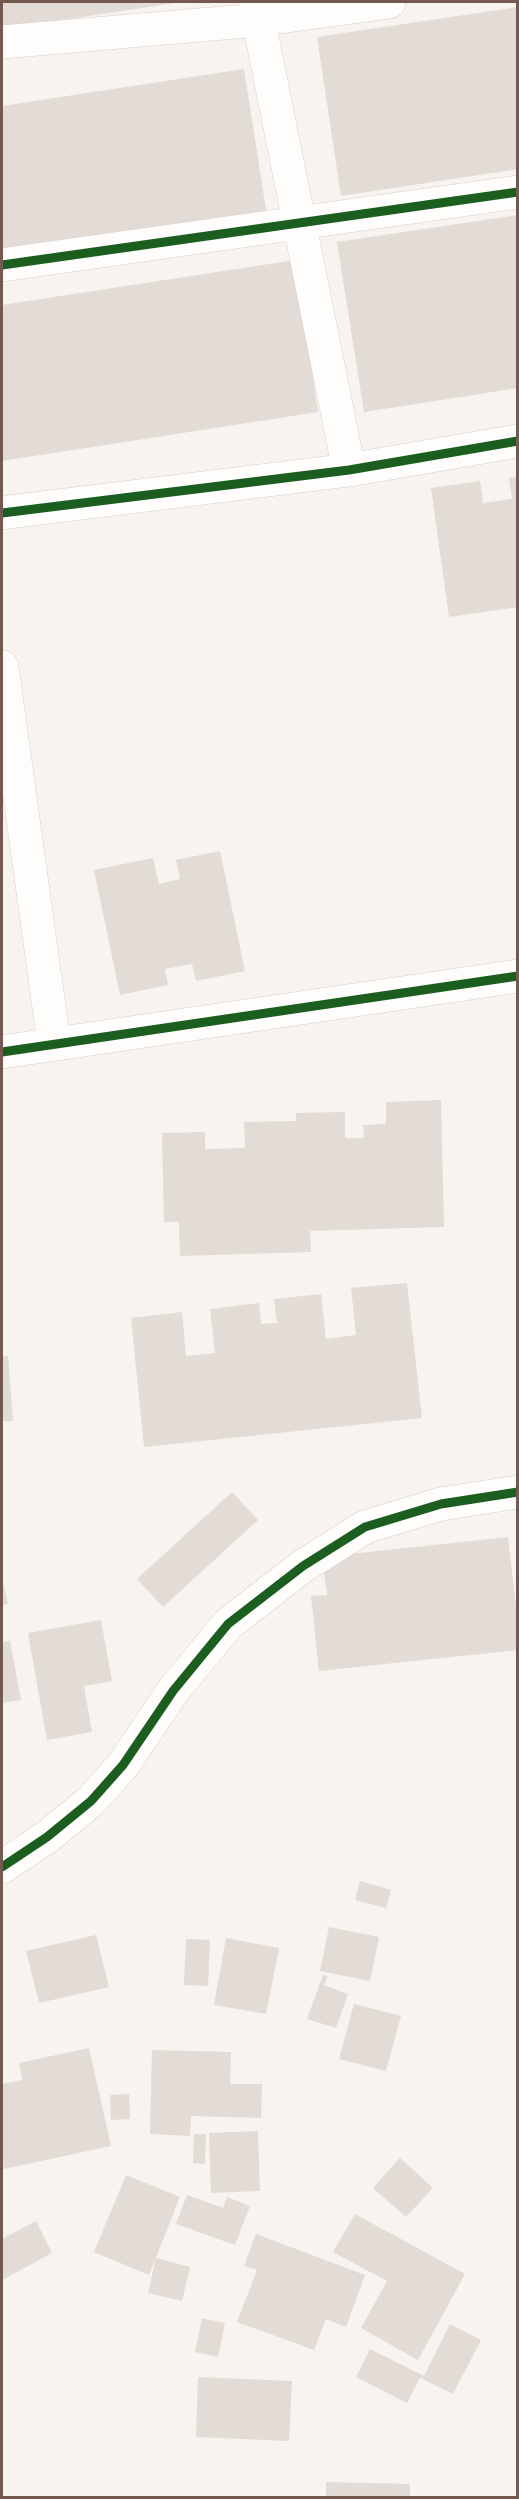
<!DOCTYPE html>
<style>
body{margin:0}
#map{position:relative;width:519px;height:2499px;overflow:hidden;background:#f7f3ee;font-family:Rubik,sans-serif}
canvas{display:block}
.frame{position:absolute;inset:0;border:3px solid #73594f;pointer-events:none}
</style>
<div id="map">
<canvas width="519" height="2499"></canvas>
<div class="frame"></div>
</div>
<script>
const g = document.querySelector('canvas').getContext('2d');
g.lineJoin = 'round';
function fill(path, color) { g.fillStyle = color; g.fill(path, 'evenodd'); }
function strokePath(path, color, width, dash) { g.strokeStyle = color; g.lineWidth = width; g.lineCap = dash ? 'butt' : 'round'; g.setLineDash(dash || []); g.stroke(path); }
const building = new Path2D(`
 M2 2H175V3L2 29Z
 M518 7V169L341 196 317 37Z
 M244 69 267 216 2 256V106Z
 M518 215V388L364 412 337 242Z
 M295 260 318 412 2 461V305Z
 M518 477V607L449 617 431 488 480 481 483 503 512 499 509 478Z
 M220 851 245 971 196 981 192 964 165 969 168 985 120 995 94 870 153 858 159 884 180 879 176 860Z
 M441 1100 444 1227 310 1231 311 1252 180 1256 179 1222H164L162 1133 205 1132V1149L245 1148 244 1122 296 1121V1113L345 1112V1138H364L363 1125 386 1124V1102Z
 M407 1283 422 1418 144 1447 131 1318 182 1312 186 1356 215 1353 210 1309 259 1303 261 1324 277 1323 274 1299 321 1294 326 1339 356 1335 351 1288Z
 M8 1356 13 1421H2V1357Z
 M232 1492 258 1520 163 1607 137 1579Z
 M508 1537 518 1623V1650L319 1671 311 1596 327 1595 322 1557Z
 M2 1579 8 1604 2 1605Z
 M101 1620 112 1681 84 1686 92 1732 47 1740 28 1633Z
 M10 1641 21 1700 2 1703V1642Z
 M360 1881 391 1890 386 1908 355 1900Z
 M329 1927 379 1937 370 1981 320 1971Z
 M96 1935 109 1987 39 2003 26 1951Z
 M226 1938 279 1948 266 2014 214 2005Z
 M186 1939 210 1940 208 1986 184 1985Z
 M323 1975 328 1976 324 1985 348 1994 336 2028 307 2019Z
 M354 2004 401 2016 386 2071 339 2059Z
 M89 2048 111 2146 4 2169 2 2158V2084L22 2080 19 2063Z
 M152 2050 231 2052 230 2084H262L261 2118 191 2116 190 2136 150 2134Z
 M129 2094 130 2119 111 2120 110 2095Z
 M258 2131 260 2191 211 2193 209 2133Z
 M194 2134H206L205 2164 193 2163Z
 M400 2158 433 2188 406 2217 373 2188Z
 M126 2175 180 2197 149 2275 94 2252Z
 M187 2195 223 2208 227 2197 250 2206 235 2245 176 2224Z
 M355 2214 465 2274 418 2360 361 2328 387 2281 333 2252Z
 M36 2221 52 2253 2 2280V2239Z
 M256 2234 365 2275 346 2327 326 2319 314 2350 237 2322 257 2270 244 2266Z
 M156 2258 190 2267 182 2301 148 2293Z
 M202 2318 225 2323 218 2357 195 2352Z
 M450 2324 481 2340 453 2394 420 2378 407 2403 356 2377 370 2349 424 2376Z
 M198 2377 292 2381 289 2441 196 2437Z
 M326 2482 410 2484V2498H326Z`);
const street = new Path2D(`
 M255 2 349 470
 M2 42 258 20 389 2
 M2 265 518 192
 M2 513 349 470 518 441
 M2 667 54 1043
 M2 1052 518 976
 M2 1867 47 1837 91 1801 123 1765 173 1691 228 1624 303 1566 365 1527 441 1504 518 1492`);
const cycleway = new Path2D(`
 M2 265 518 192
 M2 513 349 470 518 441
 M2 1052 518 976
 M2 1867 47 1837 91 1801 123 1765 173 1691 228 1624 303 1566 365 1527 441 1504 518 1492`);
fill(building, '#e3dbd5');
strokePath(street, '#d6d0cc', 34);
strokePath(street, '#fefdfc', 33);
strokePath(cycleway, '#1b5e20', 9);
</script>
